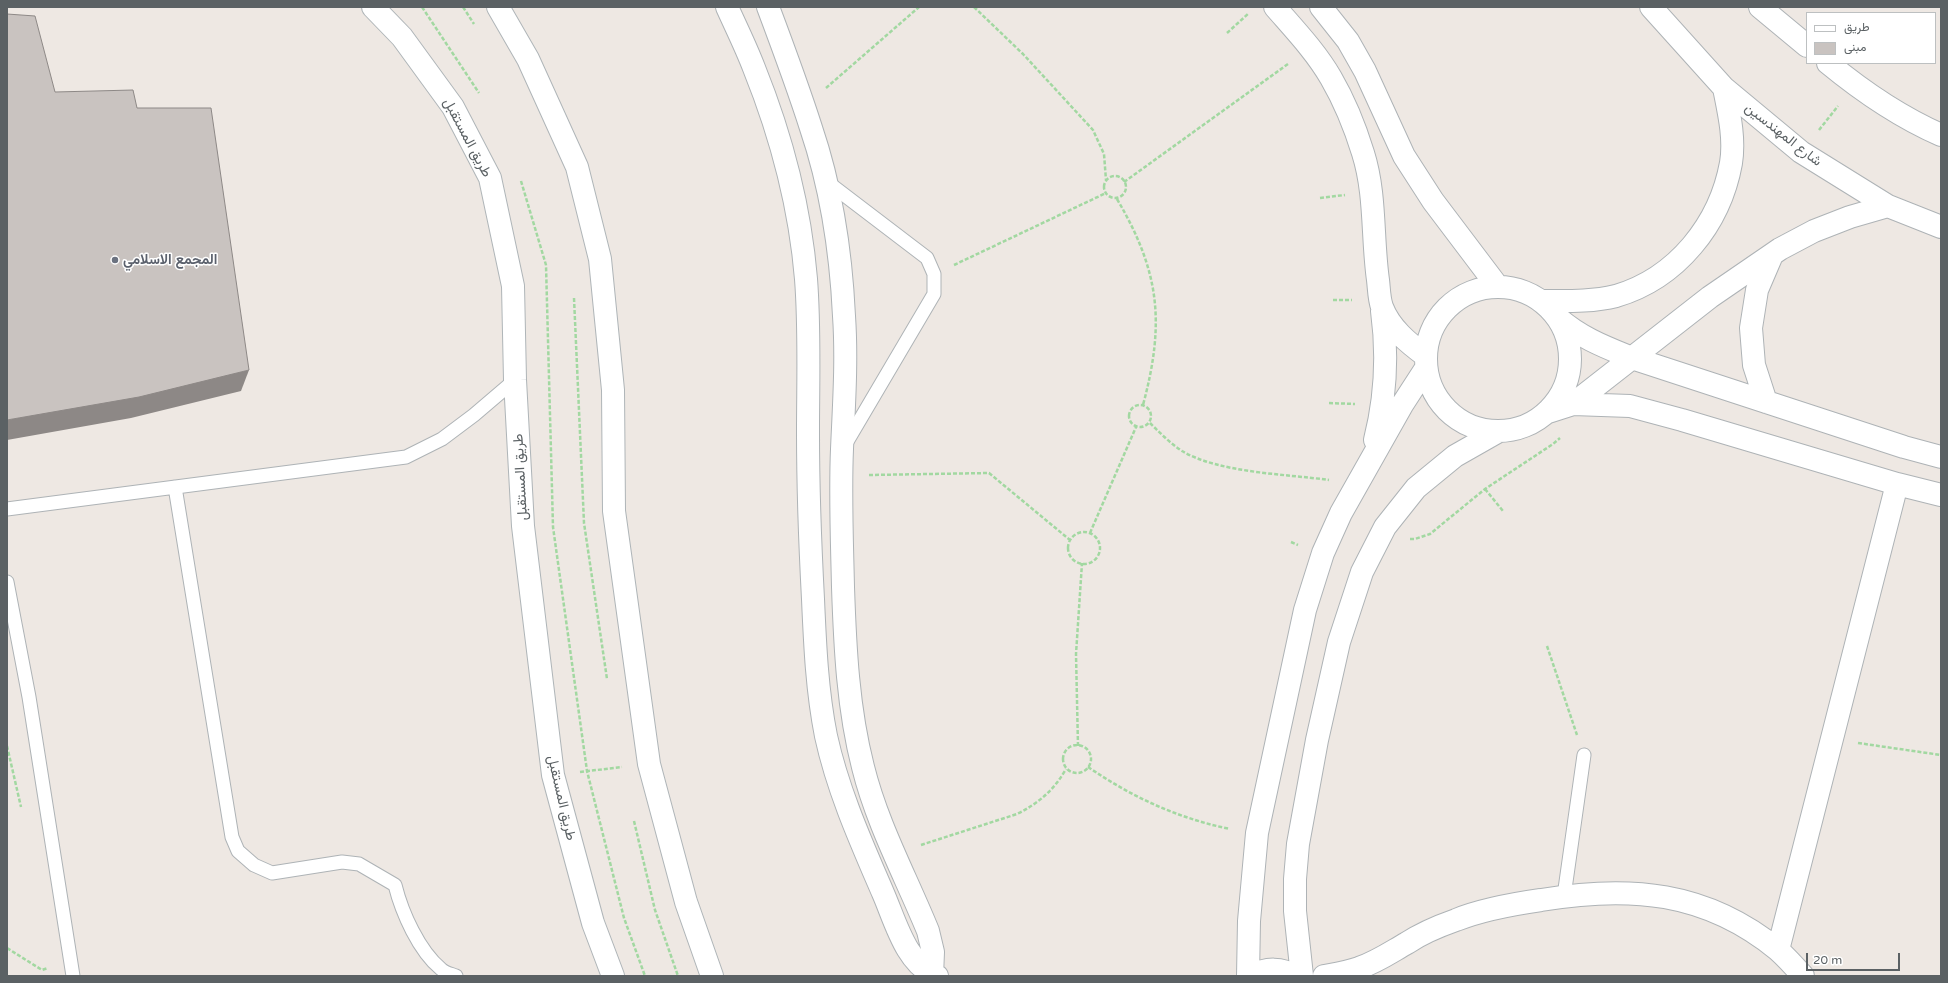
<!DOCTYPE html>
<meta charset="utf-8">
<style>
body{margin:0}
#map{position:relative;width:1948px;height:983px;overflow:hidden;background:#eee8e3;font-family:"Varela Round",Vazirmatn,sans-serif}
canvas{display:block}
.frame{position:absolute;inset:0;border:8px solid #5b6164;pointer-events:none}
.legend{position:absolute;left:1806px;top:12px;width:130px;height:52px;box-sizing:border-box;background:#fff;border:1px solid #bdc0c1;margin:0;padding:5px 7px;list-style:none;font-size:12px;color:#5b6164}
.legend li{display:flex;align-items:center;gap:8px;height:20px}
.legend b{width:20px;border:1px solid #bdc0c1}
.scale{position:absolute;left:1806px;top:953px;width:94px;height:18px;box-sizing:border-box;border:2px solid #5b6164;border-top:0;padding-left:5px;font-size:12px;line-height:14px;white-space:nowrap;color:#5b6164;-webkit-text-stroke:3px #fff;paint-order:stroke}
</style>
<div id="map">
<canvas width="1948" height="983"></canvas>
<div class="frame"></div>
<ul class="legend">
<li><b style="height:5px;background:#fff"></b>طريق</li>
<li><b style="height:11px;background:#c9c3c0"></b>مبنى</li>
</ul>
<div class="scale">20 m</div>
</div>
<script>
const g = document.querySelector('canvas').getContext('2d');
g.lineJoin = 'round';
function strokePath(path, color, width, dash) { g.strokeStyle = color; g.lineWidth = width; g.lineCap = dash ? 'butt' : 'round'; g.setLineDash(dash || []); g.stroke(path); }
function fill(path, color) { g.fillStyle = color; g.fill(path, 'evenodd'); }
function label(font, color, halo, rows, align = 'center') {
  g.font = font + ' "Varela Round",Vazirmatn,sans-serif'; g.lineWidth = 3; g.setLineDash([]); g.textBaseline = 'middle'; g.strokeStyle = halo; g.fillStyle = color; for (const [text, x, y, turn = 0] of rows) {
    g.save(); g.translate(x, y); g.rotate((+turn || 0) * Math.PI / 180); g.textAlign = isNaN(turn) ? turn : align; if (halo) g.strokeText(text, 0, 0); g.fillText(text, 0, 0); g.restore();
  }
}
const path = new Path2D(`
 M422 7 479 93
 M463 7 474 24
 M974 7 1023 54 1093 130 1104 154 1106 180
 M1227 33 1249 13
 M826 88 919 7
 M1819 130 1838 106
 M1104 187a11 11 0 1 1 22 0a11 11 0 1 1-22 0Z
 M521 181 546 265 553 527 587 771 624 918 645 976
 M1124 182 1288 64
 M1320 198 1345 195
 M1117 199C1160 272 1165 323 1143 405
 M954 265 1106 193
 M574 298 584 523 607 679
 M1333 300H1352
 M1329 403 1355 404
 M1129 416a11 11 0 1 1 22 0a11 11 0 1 1-22 0Z
 M1150 423C1160 433 1170 443 1182 451 1219 473 1286 474 1329 480
 M869 475 989 473 1070 540
 M1485 489 1503 511
 M1068 548a16 16 0 1 1 32 0a16 16 0 1 1-32 0Z
 M1090 533 1136 427
 M1410 539H1415L1430 534 1485 489 1553 444 1560 438
 M1291 542 1298 545
 M1547 646 1577 735
 M1858 743 1941 755
 M1063 759a14 14 0 1 1 28 0a14 14 0 1 1-28 0Z
 M7 746 21 807
 M1078 746 1076 654 1082 563
 M1088 767C1132 797 1177 818 1230 829
 M580 772 622 767
 M634 821 655 910 678 976
 M921 845 1017 814C1039 803 1054 790 1066 769
 M7 948 42 970 48 968`);
const service = new Path2D(`
 M826 181 927 258 934 274V294L845 445
 M175 487 232 837 238 851 254 865 272 873 342 862 359 864 395 885C402 913 419 951 441 969 445 973 451 974 456 976
 M7 509 406 457 442 439 474 415 515 380
 M7 582 29 697 73 976
 M1564 896 1584 755`);
const minor = new Path2D(`
 M727 7C736 27 746 47 754 68 781 135 800 207 806 279 810 330 808 381 808 432 808 488 810 543 813 599 815 645 817 691 826 736 838 791 861 842 883 893 895 920 906 965 937 976
 M768 7C783 47 798 87 811 128 831 187 841 253 844 316 847 360 844 404 842 449 840 495 842 541 843 587 845 647 848 709 863 767 877 824 906 877 928 931L933 952 932 976
 M1275 7C1295 30 1316 52 1331 78 1345 102 1355 127 1363 153 1376 194 1372 238 1378 280 1379 288 1379 299 1382 307 1390 328 1408 343 1426 356
 M1321 7 1348 41 1365 71 1404 156 1433 201 1498 287
 M1651 7 1724 88 1801 152 1888 206 1941 227
 M1760 7 1807 46
 M1828 63C1862 91 1900 117 1941 135
 M1426 359a72 72 0 1 1 144 0a72 72 0 1 1-144 0Z
 M1541 301C1566 301 1592 302 1616 296 1677 278 1720 224 1731 163 1735 138 1729 113 1724 88
 M1558 318C1581 338 1605 347 1632 358L1904 447 1941 457
 M1766 402 1754 365 1751 328 1757 290 1772 255
 M1573 404 1710 297 1780 249 1814 231 1850 217 1888 206
 M1548 412 1573 404 1630 406 1682 420 1897 484 1941 495
 M1375 440C1386 396 1388 355 1382 311
 M1778 950 1897 484
 M1248 976 1249 921 1257 833 1305 610 1323 553 1341 513 1402 405 1426 368
 M1253 976C1266 967 1282 968 1295 976
 M1302 976 1295 911V879L1298 844 1317 740 1339 642 1362 572 1385 527 1416 488 1455 456 1499 431
 M1324 976C1335 974 1348 972 1359 968 1377 962 1391 952 1407 943 1422 933 1439 926 1456 920 1483 909 1513 904 1541 900 1629 885 1706 891 1778 950 1787 958 1795 967 1803 976`);
const secondary = new Path2D(`
 M373 7 402 37 453 107 490 178 513 286 515 380 523 526 553 775 593 923 613 976
 M498 7 528 59 577 167 600 259 613 390 614 511 649 764 686 902 712 976`);
const shadedWall = new Path2D(`
 M249 370 241 391 131 418 7 440V420Z`);
const building = new Path2D(`
 M7 14 35 16 55 92 133 90 137 108H211L249 370 139 397 7 420Z`);
const markers = [
 [115,260,4,"#6b7280"]
];
const streetNames = [
 ["شارع المهندسين",1783,135,38],
 ["طريق المستقبل",467,138,62],
 ["طريق المستقبل",521,477,-93],
 ["طريق المستقبل",561,798,77]
];
const worshipNames = [
 ["المجمع الاسلامي",123,260]
];
strokePath(service, '#aeb3b6', 15);
strokePath(minor, '#aeb3b6', 24);
strokePath(secondary, '#afb5b8', 24);
strokePath(path, '#a2d8a1', 2.5, [4, 2]);
strokePath(service, '#fff', 13);
strokePath(minor, '#fff', 22);
strokePath(secondary, '#fff', 22);
fill(shadedWall, '#8d8886');
fill(building, '#c9c3c0');
strokePath(building, '#8d8886', 1);
for (const [x, y, r, color] of markers) { const dot = new Path2D(); dot.arc(x, y, r, 0, 2 * Math.PI); g.fillStyle = color; g.fill(dot); strokePath(dot, '#fff', 1.5); }
label('14px', '#5b6164', '#fff', streetNames);
label('bold 14px', '#5b616d', '#fff', worshipNames, 'left');
</script>
